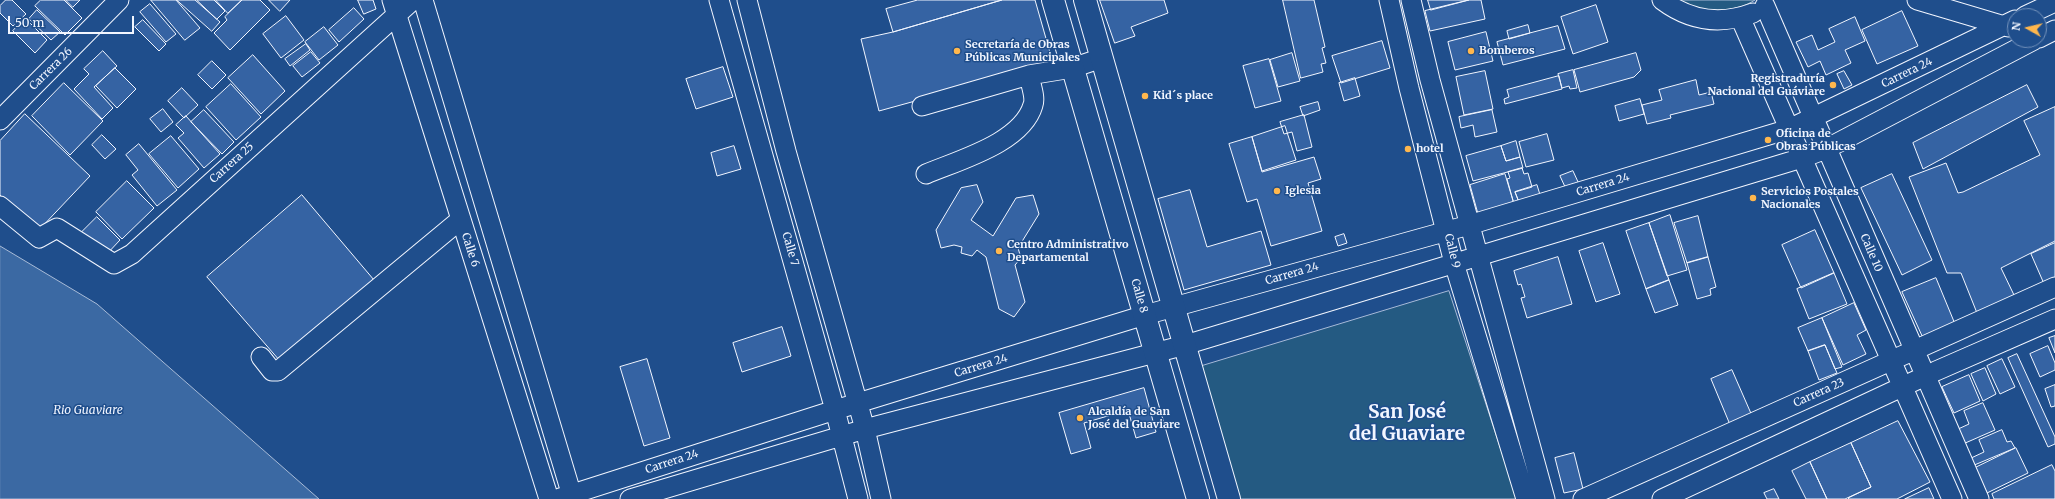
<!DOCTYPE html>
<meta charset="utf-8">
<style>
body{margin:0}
#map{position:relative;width:2055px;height:499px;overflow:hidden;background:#1f4e8c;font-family:Merriweather,serif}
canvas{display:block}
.north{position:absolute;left:2007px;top:8px;width:40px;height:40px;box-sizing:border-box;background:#1f4e8c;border:1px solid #7391ba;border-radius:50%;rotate:278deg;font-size:11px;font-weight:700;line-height:16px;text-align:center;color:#f2f6ff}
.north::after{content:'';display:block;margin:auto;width:14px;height:18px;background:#ffb74d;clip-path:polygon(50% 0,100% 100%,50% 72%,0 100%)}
.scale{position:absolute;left:8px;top:16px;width:126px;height:18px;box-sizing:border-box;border:2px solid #f2f6ff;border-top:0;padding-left:5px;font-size:12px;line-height:14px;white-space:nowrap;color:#f2f6ff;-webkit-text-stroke:3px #1f4e8c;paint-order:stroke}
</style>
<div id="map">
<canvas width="2055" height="499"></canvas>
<div class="north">N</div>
<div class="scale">50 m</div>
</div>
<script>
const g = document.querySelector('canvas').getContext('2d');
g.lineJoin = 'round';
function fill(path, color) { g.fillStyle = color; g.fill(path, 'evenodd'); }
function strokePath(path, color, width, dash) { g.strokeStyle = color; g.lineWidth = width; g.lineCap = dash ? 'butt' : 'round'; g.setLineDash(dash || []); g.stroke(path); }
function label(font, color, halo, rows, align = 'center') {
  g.font = font + ' Merriweather,serif'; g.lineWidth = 3; g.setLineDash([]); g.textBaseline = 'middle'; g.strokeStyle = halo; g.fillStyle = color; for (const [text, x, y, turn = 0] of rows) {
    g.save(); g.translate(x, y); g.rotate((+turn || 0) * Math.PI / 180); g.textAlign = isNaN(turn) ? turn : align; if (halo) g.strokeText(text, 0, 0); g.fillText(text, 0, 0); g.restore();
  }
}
const green = new Path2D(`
 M1678 0H1755C1735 13 1698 15 1678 0Z
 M1449 291 1517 499H1238L1202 366Z`);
const water = new Path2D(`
 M0 246 97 304 319 499H0Z`);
const building = new Path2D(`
 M6 0H12L26 14 13 26 0 13V6Z
 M41 0H64L82 18 65 35 35 6Z
 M66 0H80L73 7Z
 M151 0H176L200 28 185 40Z
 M177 0H195L220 22 212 31Z
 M197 0H214L225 11 217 19Z
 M216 0H242L228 13Z
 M242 0H260L270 10 230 50 214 33 227 20 225 17Z
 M269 0H290L280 11Z
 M358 0H373L376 9 364 14Z
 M918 0H1002L893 32 886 9Z
 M1002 0H1035L1053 63 879 111 861 39 893 32Z
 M1100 0H1164L1168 13 1131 27 1135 36 1115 43Z
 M1283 0H1314L1325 47 1322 48 1326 63 1321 64 1323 72 1301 78Z
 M1428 0H1469L1431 10Z
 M1469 0H1481L1485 19 1430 31 1425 11Z
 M150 4 176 34 166 42 140 12Z
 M1596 5 1608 42 1573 54 1561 17Z
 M354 8 364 19 339 42 329 30Z
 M37 10 60 32 51 40 29 19Z
 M1902 11 1918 46 1877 64 1862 30Z
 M286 16 304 40 281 58 263 34Z
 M1855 17 1865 41 1845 50 1851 63 1826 75 1820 61 1808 67 1796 42 1812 35 1818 50 1835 42 1829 29Z
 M25 18 47 40 35 53 13 31Z
 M143 20 166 44 159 51 135 27Z
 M1528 25 1530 33 1509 39 1507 31Z
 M1558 26 1565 49 1503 65 1497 42Z
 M324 27 338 45 319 60 305 42Z
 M1486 32 1493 61 1455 70 1448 42Z
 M1382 41 1390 68 1341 83 1332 56Z
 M306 44 310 50 290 66 285 59Z
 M103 51 117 66 94 87 113 108 102 119 74 89 89 74 84 69Z
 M311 52 320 63 302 77 293 66Z
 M1292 53 1300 81 1278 87 1270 60Z
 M1636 53 1641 70 1634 77 1580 92 1574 70Z
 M253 55 285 91 261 114 228 78Z
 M1269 59 1281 101 1255 108 1243 66Z
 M212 61 226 75 212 89 198 75Z
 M723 67 733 97 696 109 686 79Z
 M115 68 136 89 117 108 96 86Z
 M1573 70 1577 88 1570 89 1569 86 1562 88 1558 74Z
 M1485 71 1493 109 1464 115 1456 77Z
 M1844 71 1852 85 1844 89 1837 74Z
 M1559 76 1562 89 1505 104 1504 99 1509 97 1507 90Z
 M1355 78 1360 96 1344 101 1339 83Z
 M1696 80 1699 95 1711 92 1714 104 1670 115 1671 118 1647 124 1642 105 1662 100 1659 90Z
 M64 83 103 121 70 155 32 116Z
 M231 84 261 117 236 140 206 107Z
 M2027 85 2038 107 1923 169 1913 143Z
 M182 88 198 105 184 118 168 101Z
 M1640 99 1644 114 1619 121 1615 106Z
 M1318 102 1320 110 1303 116 1300 107Z
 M2055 107V241L2001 268 2014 295 1977 313 1961 273H1947L1909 177 1946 163 1958 193 1963 192 2040 155 2024 121Z
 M163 109 173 122 161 132 150 119Z
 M204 110 234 142 222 154 191 122Z
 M1492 110 1497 132 1475 137 1473 125 1461 128 1459 117Z
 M25 114 90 176 38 231 0 195V141Z
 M1304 115 1312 147 1297 151 1292 132 1284 134 1280 122Z
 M186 116 220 154 204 168 178 138 184 133 176 125Z
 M1285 126 1296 160 1262 171 1252 137Z
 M1547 134 1554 160 1526 167 1519 142Z
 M102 135 116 149 105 159 92 145Z
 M171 136 199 169 178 188 149 154Z
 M1252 137 1262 172 1314 157 1321 179 1308 183 1322 231 1271 246 1257 199 1247 202 1229 144Z
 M1516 141 1520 157 1506 161 1501 146Z
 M139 144 177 190 157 206 132 175 138 170 126 155Z
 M734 146 741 169 717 176 711 153Z
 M1501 146 1506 161 1520 157 1523 168 1473 181 1466 156Z
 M1522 168 1524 174 1528 173 1532 187 1515 192 1519 202 1514 204 1507 179 1510 178 1508 172Z
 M1573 171 1579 184 1566 189 1560 176Z
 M1505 174 1514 204 1478 214 1470 185Z
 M1892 174 1932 260 1902 275 1861 188Z
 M127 181 154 208 122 239 96 212Z
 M977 185 983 202 971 220 993 236 1016 198 1033 195 1039 214 1018 248 1021 258 1015 265 1025 302 1014 317 999 309 986 257 977 250 972 256 961 253 962 247 954 245 941 248 936 230 961 188Z
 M1537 185 1541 198 1520 205 1515 192Z
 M1190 190 1207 247 1261 231 1271 265 1184 290 1158 199Z
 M302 195 374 280 280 361 207 277Z
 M1670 215 1687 270 1667 276 1649 223Z
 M1698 216 1708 257 1687 263 1674 223Z
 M97 217 120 240 105 256 82 232Z
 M1649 223 1669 280 1646 289 1626 231Z
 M1815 230 1834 273 1801 288 1782 245Z
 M1344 234 1347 243 1338 246 1335 237Z
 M1603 243 1620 294 1596 302 1579 251Z
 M2055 243V282L2045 286 2031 254Z
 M1558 257 1572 304 1527 318 1521 298 1525 297 1521 284 1518 285 1514 271Z
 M1708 257 1716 287 1710 289 1711 295 1697 299 1687 263Z
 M1834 273 1847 304 1809 319 1797 289Z
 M1936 278 1955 324 1923 338 1902 292Z
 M1669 280 1678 305 1655 313 1646 289Z
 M1854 303 1866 330 1857 335 1866 354 1843 365 1822 318Z
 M1822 318 1842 367 1835 369 1825 345 1808 351 1798 328Z
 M782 327 791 356 742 372 733 343Z
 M2055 336V353L2049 338Z
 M1825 345 1837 373 1819 380 1808 351Z
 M2048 346 2055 363V370L2040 377 2030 354Z
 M2017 354 2055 437V444L2048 447 2008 358Z
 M647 359 670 438 644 446 620 367Z
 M2002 359 2015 387 2000 394 1987 366Z
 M1985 368 1996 394 1983 401 1971 374Z
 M1732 370 1753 418 1731 427 1711 379Z
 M1969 375 1980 401 1954 413 1942 387Z
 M2055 385V406L2051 407 2045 389Z
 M1144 388 1156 432 1136 438 1128 410 1084 423 1091 448 1071 454 1059 413Z
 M1983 403 1995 430 1963 444 1956 430 1969 424 1964 411Z
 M1898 421 1930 482 1897 499H1849L1848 498 1871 487 1851 443Z
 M2002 430 2007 442 2011 441 2015 448 1972 466 1969 459 1984 452 1979 440Z
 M1851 443 1871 487 1845 499H1827L1810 462Z
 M2016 448 2028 473 1987 493 1975 468Z
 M1574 453 1583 489 1564 493 1555 458Z
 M1810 462 1827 499H1806L1792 471Z
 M2052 465 2055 471V499H1994L1992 494Z
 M1929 488 1934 499H1905Z
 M1774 489 1779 499H1767L1764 493Z`);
const minor = new Path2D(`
 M392 0 549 499
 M423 0 573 499
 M719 0 835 410 858 499
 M747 0 786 151 865 429 881 499
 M1389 0 1409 88 1454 263 1526 499
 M1411 0 1430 80 1545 499
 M1662 0C1690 21 1721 25 1753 13
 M1917 0 2008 27
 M1765 6 1979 499
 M2025 16 2055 2
 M1740 17 1952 499
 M2039 38 2055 30
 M922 106 1029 75
 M0 120 119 0
 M926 174C959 160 1022 143 1033 105 1036 97 1030 83 1029 75L1072 68 1102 58
 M0 206 39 238 57 228 114 264 132 254 413 0
 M261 357 272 371H278L460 220
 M557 499 835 410 1145 315 1469 225 1789 129 2015 20
 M630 499 865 429 1185 345 1802 158 1826 149 2034 40
 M1583 499 2055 287
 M1662 499 1936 371 2055 319`);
const major = new Path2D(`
 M1053 0 1198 499
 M1085 0 1229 499`);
const markers = [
 [957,51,4,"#ffb74d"],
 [1471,51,4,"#ffb74d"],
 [1833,85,4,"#ffb74d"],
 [1145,96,4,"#ffb74d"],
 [1768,140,4,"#ffb74d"],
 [1408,149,4,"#ffb74d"],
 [1277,191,4,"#ffb74d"],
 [1753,198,4,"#ffb74d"],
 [999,251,4,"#ffb74d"],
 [1080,418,4,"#ffb74d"]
];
const poiNames = [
 ["Secretaría de Obras",965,45],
 ["Públicas Municipales",965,58],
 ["Bomberos",1479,51],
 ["Registraduría",1825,79,"right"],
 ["Nacional del Guáviare",1825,92,"right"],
 ["Kid´s place",1153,96],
 ["Oficina de",1776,134],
 ["Obras Públicas",1776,147],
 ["hotel",1416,149],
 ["Iglesia",1285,191],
 ["Servicios Postales",1761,192],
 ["Nacionales",1761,205],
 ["Centro Administrativo",1007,245],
 ["Departamental",1007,258],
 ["Alcaldía de San",1088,412],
 ["José del Guaviare",1088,425]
];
const streetNames = [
 ["Carrera 26",51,69,-45],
 ["Carrera 24",1907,73,-26],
 ["Carrera 25",232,163,-42],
 ["Carrera 24",1603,185,-17],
 ["Calle 7",790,249,74],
 ["Calle 6",470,250,72],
 ["Calle 9",1452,251,76],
 ["Calle 10",1871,253,67],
 ["Carrera 24",1292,274,-16],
 ["Calle 8",1139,296,74],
 ["Carrera 24",981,366,-17],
 ["Carrera 23",1819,393,-24],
 ["Carrera 24",672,462,-18]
];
const waterNames = [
 ["Rio Guaviare",88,411]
];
const townNames = [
 ["San José",1407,413],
 ["del Guaviare",1407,435]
];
fill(green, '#245a82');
strokePath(green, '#a8bbd7', 1);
fill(water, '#3b69a3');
strokePath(water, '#a8bbd7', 1);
fill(building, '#3563a3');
strokePath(building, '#f2f6ff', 1);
strokePath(minor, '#f2f6ff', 21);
strokePath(major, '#f2f6ff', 24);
strokePath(minor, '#1f4e8c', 19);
strokePath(major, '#1f4e8c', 22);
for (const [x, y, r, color] of markers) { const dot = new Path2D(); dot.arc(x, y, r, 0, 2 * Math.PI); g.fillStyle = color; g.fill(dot); strokePath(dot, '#1f4e8c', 1.5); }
label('bold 11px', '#f2f6ff', '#1f4e8c', poiNames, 'left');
label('11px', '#f2f6ff', '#1f4e8c', streetNames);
label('italic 12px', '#f2f6ff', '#1f4e8c', waterNames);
label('bold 19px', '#f2f6ff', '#1f4e8c', townNames);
</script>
